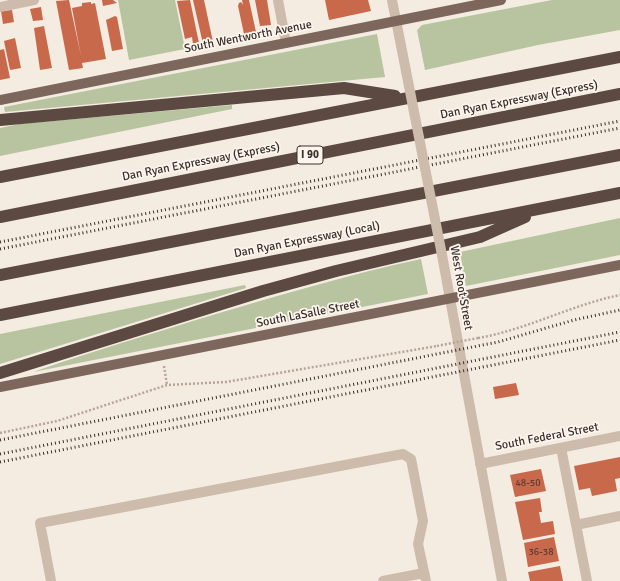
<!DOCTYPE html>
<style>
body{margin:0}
canvas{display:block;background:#f4ebe1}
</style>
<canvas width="620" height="581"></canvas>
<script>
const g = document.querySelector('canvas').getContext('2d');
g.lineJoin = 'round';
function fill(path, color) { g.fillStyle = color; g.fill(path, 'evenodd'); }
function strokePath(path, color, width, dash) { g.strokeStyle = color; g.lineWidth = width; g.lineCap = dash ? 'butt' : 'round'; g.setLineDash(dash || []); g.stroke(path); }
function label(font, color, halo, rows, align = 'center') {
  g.font = font + ' Signika,sans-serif'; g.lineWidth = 3.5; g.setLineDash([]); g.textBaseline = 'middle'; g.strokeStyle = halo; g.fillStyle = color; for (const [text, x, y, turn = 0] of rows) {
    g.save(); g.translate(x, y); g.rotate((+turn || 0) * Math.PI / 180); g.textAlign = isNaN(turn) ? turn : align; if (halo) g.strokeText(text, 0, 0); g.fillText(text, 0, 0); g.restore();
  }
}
const green = new Path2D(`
 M118 0H175L185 49 129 60Z
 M552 0H620V30L538 45 425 70 417 30 422 25Z
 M377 34 385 77 5 112 4 107Z
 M232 105V109L0 156V128L19 124Z
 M620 218V255L466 286 460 252Z
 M421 259 428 294 33 372C93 351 154 333 216 314 284 294 351 274 421 259Z
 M245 285 246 288 0 364V334Z`);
const building = new Path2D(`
 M69 0 81 56 72 8 82 6V3L91 2V4L95 3 106 59 82 63 83 68 69 70 56 1Z
 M102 0H113L117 3 103 6Z
 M190 0 199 43 193 44 192 37 185 39 177 1Z
 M193 0H204L213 42 203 44Z
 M242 0H249L256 32 244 34 238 6 239 3 241 2 243 5Z
 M255 0H267L271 25 260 26Z
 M325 0H368L371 11 329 20Z
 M41 7 43 20 33 21 30 9Z
 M12 10 14 22 3 24 1 11Z
 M115 16 117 17 123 49 112 51 106 20Z
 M44 26 52 68 40 70 34 28Z
 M15 38 21 68 10 70 4 41Z
 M4 49 10 78 0 80V50Z
 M516 383 519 395 495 399 493 387Z
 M620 457V478L615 479 617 491 592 496 590 488 579 490 574 466Z
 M541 469 546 491 515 497 510 475Z
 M540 498 542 512H539L541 523 553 521 555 534 523 540 515 502Z
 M554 537 559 561 528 567 524 543Z
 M560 566 563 581H530L528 572Z`);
const path = new Path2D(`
 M478 338C526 330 571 305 620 295
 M164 366 167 385
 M0 433 57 421 167 385 226 382 437 346`);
const minor = new Path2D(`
 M278 0 286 43
 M392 0 406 71
 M0 7 34 0
 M442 255 502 581
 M561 448 587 581
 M480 464 620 436
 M576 525 620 516
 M51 581 40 523 403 454 411 459 423 521 418 544 426 581
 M383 581 424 573`);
const major = new Path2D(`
 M0 100 501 0
 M0 387 620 265`);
const highway = new Path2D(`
 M0 120 344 88 395 96
 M0 177 620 57
 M0 217 620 94
 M0 275 620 155
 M0 315 620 193
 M0 373 263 291 336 271 480 237 525 217`);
const rail = new Path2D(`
 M0 242 620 121
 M0 249 620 128
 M0 440 498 342 574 320 620 310
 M0 454 620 332
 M0 462 620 340`);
const pathBridge = new Path2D(`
 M437 346 478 338`);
const minorBridge = new Path2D(`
 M406 71 442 255`);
const numberNames = [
 ["48-50",528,483],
 ["36-38",541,552]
];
const shields = [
 [310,155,26]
];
const shieldNames = [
 ["I 90",310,155]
];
const streetNames = [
 ["South Wentworth Avenue",248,37,-11],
 ["Dan Ryan Expressway (Express)",519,100,-11],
 ["Dan Ryan Expressway (Express)",201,162,-11],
 ["Dan Ryan Expressway (Local)",307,240,-11],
 ["West Root Street",461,288,80],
 ["South LaSalle Street",308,314,-11],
 ["South Federal Street",547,437,-11]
];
fill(green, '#b8c4a0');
fill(building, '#c8694b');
strokePath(path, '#b9a596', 2.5, [2, 2]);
strokePath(minor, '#cdbbac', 10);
strokePath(major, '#7d675c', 10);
strokePath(highway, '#5c4a42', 12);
strokePath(rail, '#3b302b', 3, [1, 3]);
strokePath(pathBridge, '#b9a596', 2.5, [2, 2]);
strokePath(minorBridge, '#cdbbac', 10);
label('10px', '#5e3e33', null, numberNames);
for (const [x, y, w] of shields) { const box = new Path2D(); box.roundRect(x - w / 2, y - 9, w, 18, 3); g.fillStyle = '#fbf5ee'; g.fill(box); strokePath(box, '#3b302b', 1); }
label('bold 11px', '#3b302b', null, shieldNames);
label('12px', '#3b302b', '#fbf5ee', streetNames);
</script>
